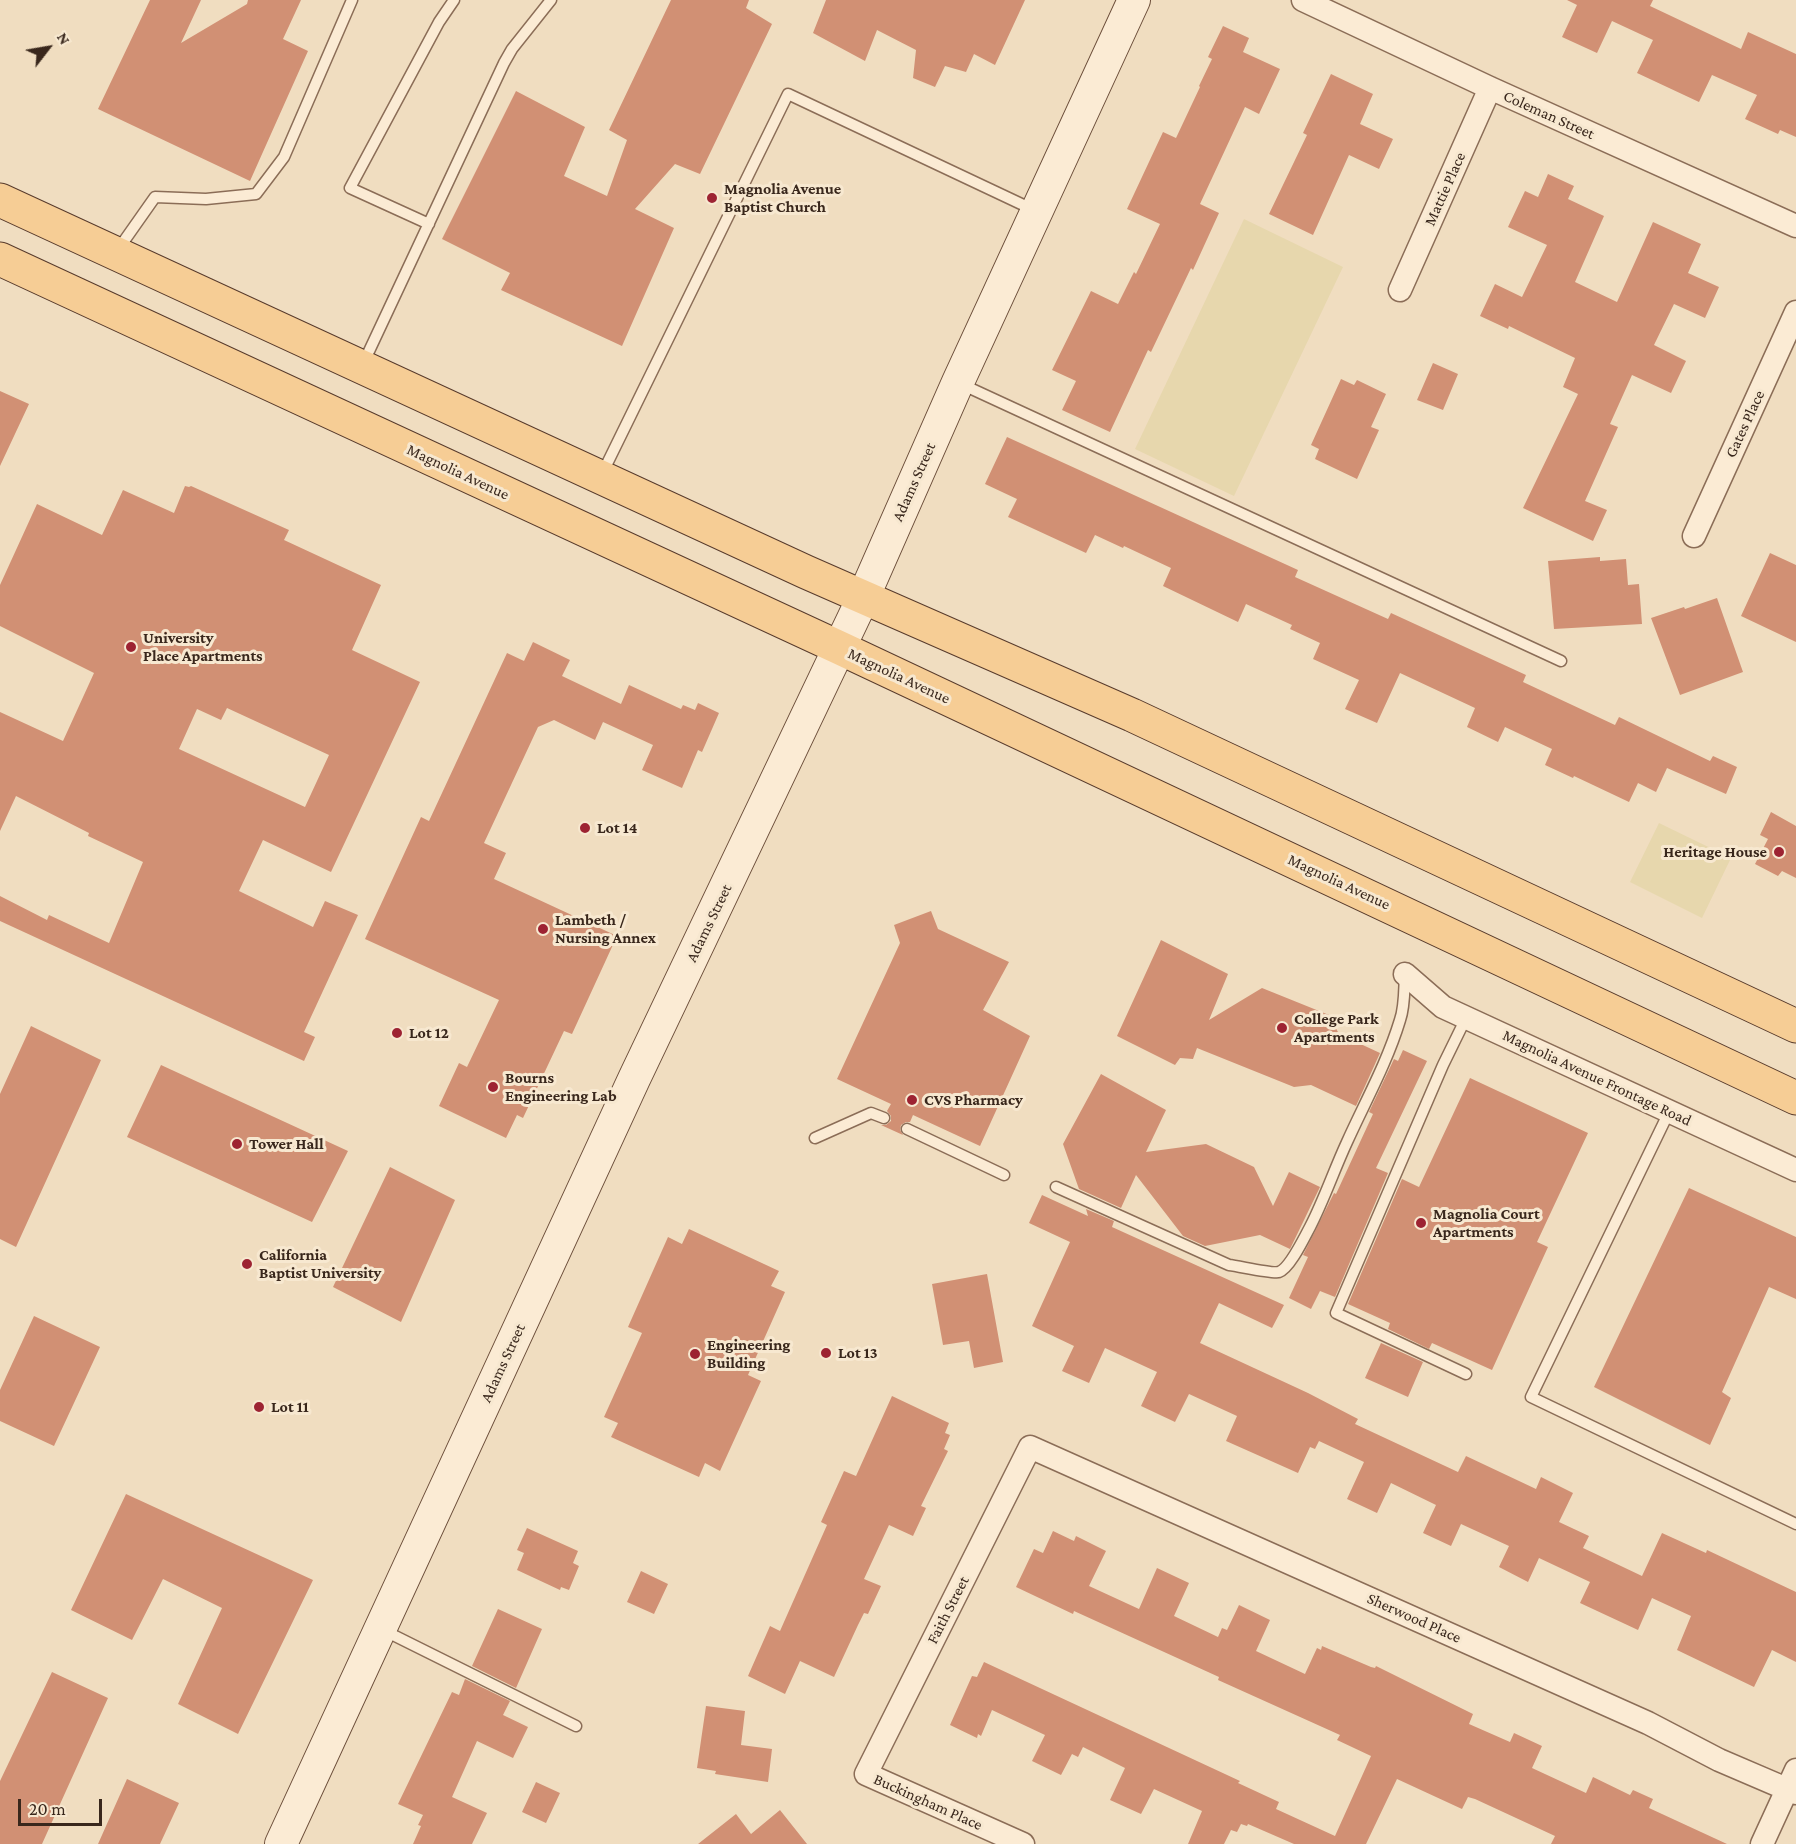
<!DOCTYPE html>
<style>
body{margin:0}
#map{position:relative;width:1796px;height:1844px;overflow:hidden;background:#f0ddc0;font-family:"Crimson Pro",serif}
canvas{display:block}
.north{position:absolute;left:18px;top:18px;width:60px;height:60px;-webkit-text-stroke:4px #f7e8d0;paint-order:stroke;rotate:59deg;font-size:16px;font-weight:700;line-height:24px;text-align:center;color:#39271c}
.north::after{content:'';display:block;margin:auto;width:21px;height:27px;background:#39271c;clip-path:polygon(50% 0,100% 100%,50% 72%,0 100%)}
.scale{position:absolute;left:18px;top:1799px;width:84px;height:27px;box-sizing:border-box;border:3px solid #39271c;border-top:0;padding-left:8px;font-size:18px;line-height:21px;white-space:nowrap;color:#39271c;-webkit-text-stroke:4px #f7e8d0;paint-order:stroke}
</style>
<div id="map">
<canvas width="1796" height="1844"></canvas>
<div class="north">N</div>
<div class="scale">20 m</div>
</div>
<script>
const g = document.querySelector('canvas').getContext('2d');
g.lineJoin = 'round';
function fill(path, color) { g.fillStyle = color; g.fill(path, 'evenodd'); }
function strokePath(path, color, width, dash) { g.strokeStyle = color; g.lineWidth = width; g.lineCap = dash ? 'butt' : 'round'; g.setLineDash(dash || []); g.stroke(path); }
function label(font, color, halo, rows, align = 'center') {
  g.font = font + ' "Crimson Pro",serif'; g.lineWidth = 6; g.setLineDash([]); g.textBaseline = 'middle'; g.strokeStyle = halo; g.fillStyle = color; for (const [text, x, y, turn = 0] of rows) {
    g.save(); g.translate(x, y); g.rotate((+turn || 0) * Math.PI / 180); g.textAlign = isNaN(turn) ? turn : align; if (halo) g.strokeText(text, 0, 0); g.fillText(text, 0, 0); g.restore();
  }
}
const farmland = new Path2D(`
 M1244 219 1343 267 1234 496 1135 449Z
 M1659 823 1731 858 1702 918 1630 882Z`);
const building = new Path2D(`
 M150 0H201L181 43 247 4 248 0H301L283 39 308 51 250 181 98 109Z
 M671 0H749L746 8 772 24 700 174 675 164 635 209 674 228 622 346 501 290 510 273 442 239 516 91 585 127 564 176 607 196 627 140 609 130Z
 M826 0H1025L995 65 974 54 966 72 945 66 935 87 913 78 916 50 877 30 865 61 813 33Z
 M1567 0H1653L1650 6 1741 49 1748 32 1796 54V137L1780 130 1778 134 1745 119 1757 95 1712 75 1699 102 1637 73 1653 40 1612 21 1597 53 1562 37 1577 5Z
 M1223 26 1249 38 1243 52 1280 69 1259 114 1245 107 1200 204 1219 213 1193 270 1191 268 1151 352 1148 350 1110 432 1062 410 1076 381 1052 370 1091 291 1118 304 1134 272 1136 274 1160 224 1127 209 1163 132 1176 138 1200 87 1199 86 1212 59 1208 57Z
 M1331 74 1373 94 1360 124 1393 139 1379 169 1349 155 1313 235 1269 214 1307 135 1303 133Z
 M1548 174 1574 186 1568 199 1604 216 1575 282 1617 302 1653 222 1701 244 1688 273 1719 287 1705 318 1674 304 1654 345 1686 361 1671 393 1632 375 1610 424 1618 427 1585 501 1607 510 1593 541 1523 508 1578 394 1563 387 1575 358 1509 326 1508 329 1480 316 1495 284 1522 297 1547 245 1508 227 1525 191 1538 197Z
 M1433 363 1458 374 1443 410 1417 400Z
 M1341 379 1354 385 1357 380 1386 394 1371 427 1379 430 1357 479 1315 459 1319 449 1311 445Z
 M0 391 29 404 0 466Z
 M1007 437 1298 570 1295 577 1388 619 1391 613 1526 675 1523 682 1615 725 1619 717 1710 761 1713 756 1737 767 1726 794 1667 768 1656 792 1638 783 1629 802 1574 776 1573 778 1545 765 1552 749 1505 727 1498 742 1467 727 1475 708 1400 673 1377 723 1345 709 1359 680 1313 659 1320 643 1290 629 1292 625 1246 604 1238 622 1163 586 1171 568 1124 546 1123 548 1095 535 1086 553 1008 517 1017 499 985 484Z
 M185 486 189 487 191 486 289 530 284 540 381 585 352 650 420 682 331 872 263 840 239 891 313 927 325 901 358 915 304 1032 315 1037 304 1061 0 921V896L47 920 49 915 109 943 143 862 88 836 89 833 16 796 0 831V712L63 741 94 673 0 626V585L37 504 102 535 123 490 174 513ZM227 708 329 755 305 807 179 749 197 709 221 720Z
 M1770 553 1796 565V642L1741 616Z
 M1600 557V561L1626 559 1628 585 1639 584 1642 624 1554 629 1548 561Z
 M1717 598 1743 672 1680 695 1651 618 1684 607 1685 609Z
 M533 642 570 660 562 676 621 704 629 685 681 709 683 705 695 710 698 703 719 713 702 752 698 750 682 788 642 770 653 745 603 722 595 740 554 720 538 727 484 843 506 853 494 879 617 936 572 1034 564 1031 523 1118 517 1115 506 1138 439 1106 459 1063 467 1067 499 1000 365 939 421 817 429 821 507 653 524 661Z
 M1771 812 1796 826V878L1782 871 1778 876 1755 864 1768 839 1760 835Z
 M931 911 938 929 1009 962 983 1010 1030 1036 980 1146 913 1115 910 1122H906L901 1125 900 1130 903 1135 881 1125H886L891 1121V1116L887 1111 891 1104 837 1079 900 943 894 925Z
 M1161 940 1228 974 1209 1020 1262 988 1329 1015 1339 1034 1380 1053 1356 1106 1311 1085 1294 1087 1197 1048 1193 1059 1180 1058 1175 1065 1117 1036Z
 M31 1026 101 1060 16 1247 0 1239V1094Z
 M1403 1050 1427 1061 1376 1168 1388 1173 1335 1297 1320 1291 1311 1309 1289 1298 1308 1257 1303 1255 1334 1193 1336 1194 1373 1114 1369 1112 1394 1059 1398 1061Z
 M161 1065 348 1151 312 1222 127 1137Z
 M1101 1074 1166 1110 1146 1152 1206 1144 1254 1167 1273 1206 1289 1172 1320 1187 1290 1249 1260 1235 1205 1246 1183 1236 1136 1175 1121 1208 1079 1189 1063 1144Z
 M1470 1078 1588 1133 1537 1242 1548 1247 1492 1370 1432 1343 1429 1349 1388 1329 1390 1323 1348 1304 1402 1179 1419 1187Z
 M390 1167 455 1200 401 1322 333 1287Z
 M1689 1188 1796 1237V1299L1769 1287 1722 1392 1731 1398 1710 1445 1594 1387Z
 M1042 1195 1088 1216 1086 1209 1114 1221 1112 1227 1284 1305 1272 1328 1219 1303 1200 1343 1308 1393 1358 1419 1355 1424 1458 1472 1466 1456 1536 1489 1541 1477 1573 1493 1559 1522 1589 1536 1583 1548 1642 1576 1662 1533 1706 1553 1707 1550 1796 1592V1662L1772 1650 1754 1687 1677 1650 1691 1616 1652 1598 1638 1630 1580 1603 1590 1582 1539 1558 1528 1582 1499 1567 1509 1546 1461 1524 1451 1546 1423 1533 1436 1505 1391 1483 1377 1513 1347 1499 1364 1462 1319 1441 1315 1449 1310 1447 1298 1473 1226 1441 1237 1416 1189 1394 1175 1422 1141 1406 1157 1372 1105 1348 1089 1383 1062 1371 1074 1346 1032 1326 1070 1242 1029 1223Z
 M689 1229 779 1271 771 1286 785 1292 748 1375 761 1381 720 1471 705 1463 699 1477 611 1437 618 1423 604 1417 642 1333 628 1327 668 1237 682 1244Z
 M987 1274 1003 1362 974 1368 969 1341 943 1345 932 1284Z
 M34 1316 100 1347 54 1446 0 1421V1390Z
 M1381 1343 1423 1362 1408 1397 1365 1378Z
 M892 1396 949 1423 945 1433 950 1435 944 1449 948 1451 921 1506 926 1508 913 1536 889 1525 864 1579 881 1586 868 1614 864 1613 858 1625 834 1677 800 1661 785 1694 748 1676 770 1626 780 1631 827 1525 821 1522 844 1471 856 1476Z
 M126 1494 313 1580 238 1734 178 1704 222 1608 163 1579 132 1640 71 1610Z
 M527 1528 578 1551 573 1563 579 1566 569 1590 561 1587 560 1590 517 1570 524 1553 517 1550Z
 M1053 1531 1074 1541 1076 1536 1106 1551 1089 1586 1139 1609 1157 1568 1189 1583 1174 1616 1218 1637 1222 1628 1227 1630 1239 1605 1270 1620 1256 1651 1305 1674 1317 1648 1321 1650 1322 1646 1371 1667 1375 1668 1376 1666 1473 1714 1469 1724 1510 1742 1514 1733 1542 1746 1532 1768 1586 1793 1593 1777 1630 1795 1633 1790 1653 1799 1649 1808 1727 1844H1551L1555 1836 1475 1799 1468 1797 1462 1809 1397 1779 1366 1844H1294L1248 1824 1247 1826 1241 1824 1237 1832 1231 1830 1224 1844H1188L1202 1811 1154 1789 1141 1814 1110 1800 1125 1768 1083 1747 1078 1757 1072 1754 1061 1775 1032 1761 1045 1735 992 1710 981 1736 978 1734 977 1738 950 1725 972 1676 977 1677 984 1662 1240 1781 1238 1783 1279 1802 1276 1809 1335 1836 1371 1756 1337 1740 1340 1735 1218 1680 1219 1677 1074 1611 1073 1614 1016 1587 1034 1549 1043 1553Z
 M641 1571 668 1584 654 1614 627 1602Z
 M498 1609 542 1629 516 1688 472 1666Z
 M52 1672 108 1698 42 1844H0V1781Z
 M465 1679 510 1701 503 1715 528 1727 513 1758 477 1741 452 1797 487 1813 472 1844H413L421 1826 418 1825 423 1815 398 1804 452 1692 459 1695Z
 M706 1706 745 1711 741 1745 772 1749 768 1782 715 1774 716 1771 697 1768Z
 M127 1779 179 1803 160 1844H98Z
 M536 1782 560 1793 546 1823 522 1812Z
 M780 1810 807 1844H698L736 1814 751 1834Z`);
const service = new Path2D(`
 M429 224 350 188 439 22 454 0
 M117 251 155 197 206 199 256 194 284 157 352 0
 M363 364 504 63 512 49 551 0
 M961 384 1561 661
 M602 474 788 94 1034 210
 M1466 1018 1443 1065 1336 1313 1466 1374
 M1669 1112 1531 1397 1796 1524
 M907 1129 1004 1175
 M815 1138 871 1113 884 1118
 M1056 1187 1229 1265C1239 1266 1272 1274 1279 1272 1290 1268 1304 1238 1310 1227 1324 1200 1334 1170 1347 1142 1365 1102 1387 1063 1400 1020 1405 1006 1404 989 1405 974
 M383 1630 576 1726`);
const minor = new Path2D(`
 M1303 0 1490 88 1796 226
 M1400 290 1490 88
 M1694 536 1796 312
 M1405 974 1443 1007 1796 1170
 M1023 1844 866 1774 1030 1447 1648 1723 1719 1760 1796 1793
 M1762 1844 1796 1770`);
const secondary = new Path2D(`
 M281 1844 634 1079 863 598 958 382 1134 0`);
const primary = new Path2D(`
 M0 200 806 572 1132 715 1796 1026
 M0 259 840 648 1796 1098`);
const markers = [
 [712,198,6,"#9d2332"],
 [131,647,6,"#9d2332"],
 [585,828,6,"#9d2332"],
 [1779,852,6,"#9d2332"],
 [543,929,6,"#9d2332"],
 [1282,1028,6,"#9d2332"],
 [397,1033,6,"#9d2332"],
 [493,1087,6,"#9d2332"],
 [912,1100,6,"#9d2332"],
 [237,1144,6,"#9d2332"],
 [1421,1223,6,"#9d2332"],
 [247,1264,6,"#9d2332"],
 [826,1353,6,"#9d2332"],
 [695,1354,6,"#9d2332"],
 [259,1407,6,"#9d2332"]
];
const streetNames = [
 ["Coleman Street",1549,115,24],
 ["Mattie Place",1445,189,-66],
 ["Gates Place",1745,424,-65],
 ["Magnolia Avenue",458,472,25],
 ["Adams Street",914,482,-66],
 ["Magnolia Avenue",899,676,25],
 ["Magnolia Avenue",1339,882,25],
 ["Adams Street",709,923,-64],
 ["Magnolia Avenue Frontage Road",1597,1078,25],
 ["Adams Street",503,1363,-65],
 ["Faith Street",948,1610,-63],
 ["Sherwood Place",1414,1618,24],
 ["Buckingham Place",928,1802,24]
];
const poiNames = [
 ["Magnolia Avenue",724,189],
 ["Baptist Church",724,207],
 ["University",143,638],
 ["Place Apartments",143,656],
 ["Lot 14",597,828],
 ["Heritage House",1767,852,"right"],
 ["Lambeth /",555,920],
 ["Nursing Annex",555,938],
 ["College Park",1294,1019],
 ["Apartments",1294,1037],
 ["Lot 12",409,1033],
 ["Bourns",505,1078],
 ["Engineering Lab",505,1096],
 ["CVS Pharmacy",924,1100],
 ["Tower Hall",249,1144],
 ["Magnolia Court",1433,1214],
 ["Apartments",1433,1232],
 ["California",259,1255],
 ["Baptist University",259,1273],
 ["Engineering",707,1345],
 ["Building",707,1363],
 ["Lot 13",838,1353],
 ["Lot 11",271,1407]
];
fill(farmland, '#e7d7ad');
fill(building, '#d19074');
strokePath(service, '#8b6d57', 13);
strokePath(minor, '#8b6d57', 25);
strokePath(secondary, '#6c4e3a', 34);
strokePath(primary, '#583b2c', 35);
strokePath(service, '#fbebd4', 10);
strokePath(minor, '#fbebd4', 22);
strokePath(secondary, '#fbebd4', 32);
strokePath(primary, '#f6cd95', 33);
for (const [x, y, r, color] of markers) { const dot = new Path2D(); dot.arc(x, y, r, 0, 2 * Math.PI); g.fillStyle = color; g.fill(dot); strokePath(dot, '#f7e8d0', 2); }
label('16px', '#39271c', '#f7e8d0', streetNames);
label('bold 16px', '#39271c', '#f7e8d0', poiNames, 'left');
</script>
